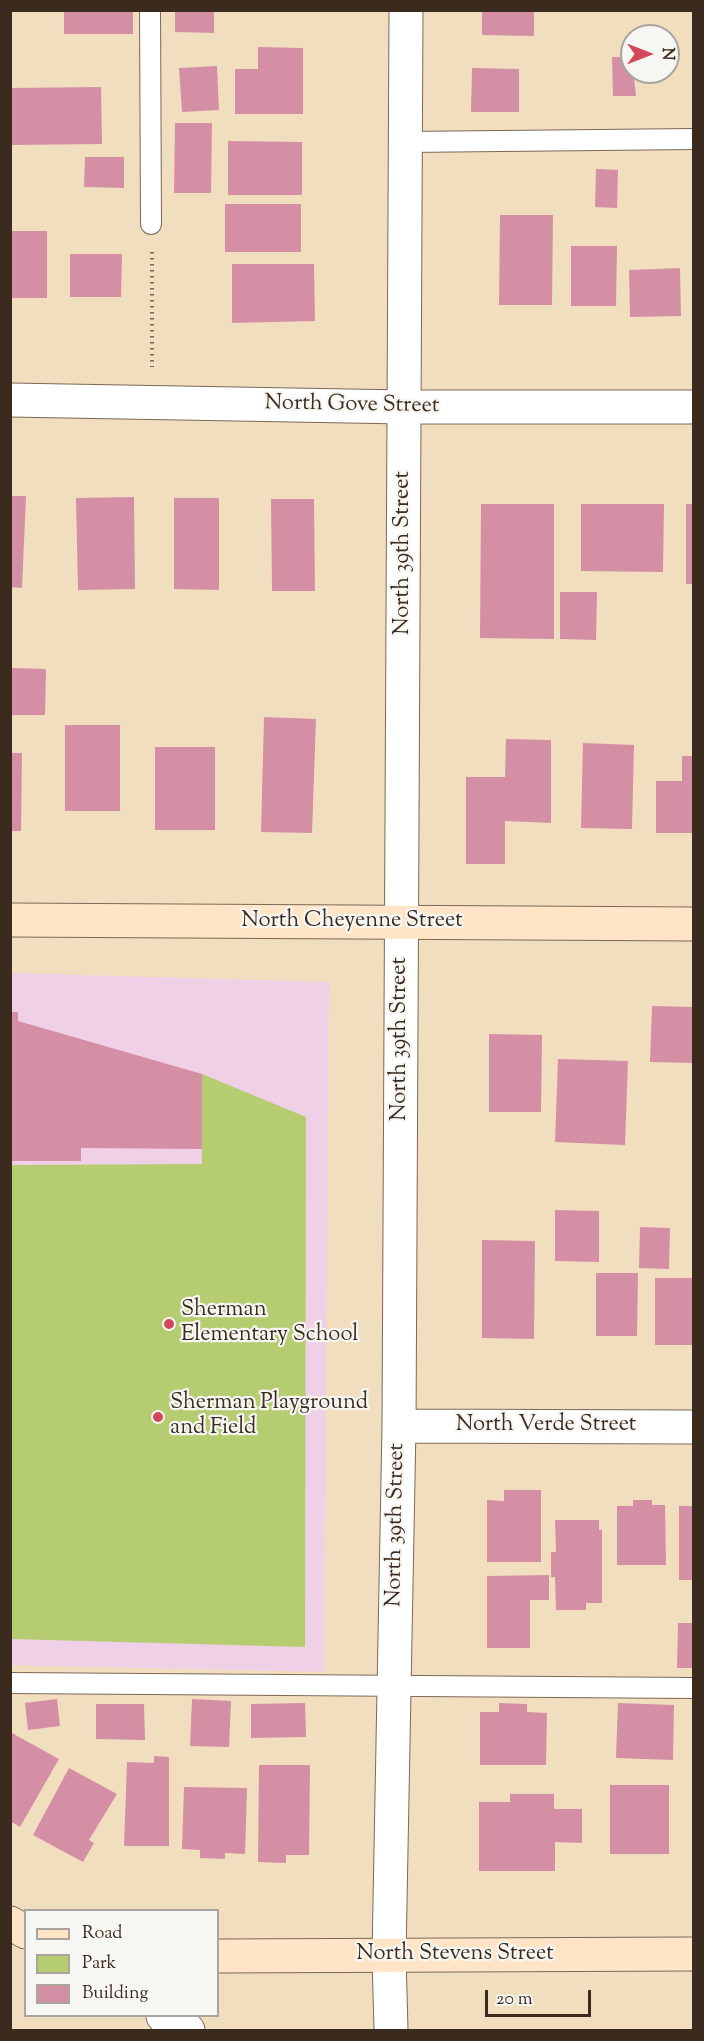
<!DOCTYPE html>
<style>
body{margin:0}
#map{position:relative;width:704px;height:2041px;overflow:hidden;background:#f1debf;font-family:"Sorts Mill Goudy",serif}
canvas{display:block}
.frame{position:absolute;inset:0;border:12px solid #3b2a1e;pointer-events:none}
.legend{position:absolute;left:24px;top:1909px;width:195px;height:108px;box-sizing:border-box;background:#f6f6f2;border:2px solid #aba49d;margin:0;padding:8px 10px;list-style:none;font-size:18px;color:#3b2a1e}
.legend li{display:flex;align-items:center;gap:12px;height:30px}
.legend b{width:30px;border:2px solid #aba49d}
.north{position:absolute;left:620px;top:24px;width:60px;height:60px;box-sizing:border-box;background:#f6f6f2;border:2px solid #aba49d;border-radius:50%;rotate:90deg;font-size:16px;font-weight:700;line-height:24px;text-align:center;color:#3b2a1e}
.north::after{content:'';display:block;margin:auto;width:21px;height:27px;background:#d1495b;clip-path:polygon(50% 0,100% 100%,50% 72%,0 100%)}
.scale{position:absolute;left:485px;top:1990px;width:106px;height:27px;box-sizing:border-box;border:3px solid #3b2a1e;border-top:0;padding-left:8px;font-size:18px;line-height:21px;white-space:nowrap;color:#3b2a1e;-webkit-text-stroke:4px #f6f6f2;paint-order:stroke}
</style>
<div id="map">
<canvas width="704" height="2041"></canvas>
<div class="frame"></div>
<ul class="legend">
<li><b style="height:8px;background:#ffe4c6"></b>Road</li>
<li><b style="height:16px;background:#b6cc70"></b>Park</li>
<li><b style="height:16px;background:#d48fa5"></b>Building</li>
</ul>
<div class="north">N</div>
<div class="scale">20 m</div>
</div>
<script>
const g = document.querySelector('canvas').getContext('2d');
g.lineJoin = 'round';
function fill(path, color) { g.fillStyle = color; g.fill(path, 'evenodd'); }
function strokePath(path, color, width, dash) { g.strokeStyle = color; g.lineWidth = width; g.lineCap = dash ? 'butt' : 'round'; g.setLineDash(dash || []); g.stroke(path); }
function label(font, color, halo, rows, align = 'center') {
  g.font = font + ' "Sorts Mill Goudy",serif'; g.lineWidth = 4.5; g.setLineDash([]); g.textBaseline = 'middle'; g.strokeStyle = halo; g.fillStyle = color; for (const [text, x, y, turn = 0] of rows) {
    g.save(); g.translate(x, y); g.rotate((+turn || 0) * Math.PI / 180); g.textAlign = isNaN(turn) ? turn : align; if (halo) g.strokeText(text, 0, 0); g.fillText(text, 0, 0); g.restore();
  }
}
const built = new Path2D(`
 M11 973 329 982 324 1672 11 1665Z`);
const green = new Path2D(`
 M202 1074 306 1117 305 1647 11 1639V1165L202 1164Z`);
const building = new Path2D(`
 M64 10H133V34H64Z
 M175 10H214V33L175 32Z
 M482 10H534V36L482 35Z
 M258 47 303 48V114H235V69H258Z
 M612 57H632L636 96H613Z
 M217 66 219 110 182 112 179 68Z
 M472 68 519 69V112H471Z
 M101 87 102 144 10 145V88Z
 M175 123H212L211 193H174Z
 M228 141 302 142V195H228Z
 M85 157H124V188L84 187Z
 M596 169 618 170 617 208 595 207Z
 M225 204H301V252H225Z
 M500 215H553L552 305H499Z
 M10 231H47V298H10Z
 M571 246H617L616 306H571Z
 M70 254H122L121 297H70Z
 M232 264H314L315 321 232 323Z
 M680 268 681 316 630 317 629 270Z
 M10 496H26L22 588 10 587Z
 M134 497 135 589 78 590 76 498Z
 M174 498H219V590L174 589Z
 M271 499H314L315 591H272Z
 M481 504H554V639L480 638Z
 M581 504H664L663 572 581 571Z
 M686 504H694V584H686Z
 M560 592H597L596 640 560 639Z
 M10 668 46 669 45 715H10Z
 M264 717 316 719 312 833 261 832Z
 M65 725H120V811H65Z
 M506 739 551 740V823L505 821V864H466V777H505Z
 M583 743 634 745 632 829 581 828Z
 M155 747H215V830H155Z
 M10 753H22L21 831H10Z
 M682 756H694V833H656V781H682Z
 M652 1006 694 1007V1063L650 1062Z
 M10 1012H18V1021L202 1074V1149L81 1148V1161H10Z
 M489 1034 542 1035 541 1112H489Z
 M558 1059 628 1061 625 1145 555 1142Z
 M555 1210 599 1211V1262L555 1261Z
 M640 1227 670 1228 669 1269 639 1268Z
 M482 1240 535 1241 534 1339 482 1338Z
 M596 1273H638L637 1336H596Z
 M655 1278H694V1345H655Z
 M504 1490H541V1562H487V1500L504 1501Z
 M633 1500H652V1505H665L666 1565H617V1506H633Z
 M679 1506H694V1580H679Z
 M555 1520H599V1530H602V1603H586V1610H556L555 1577H551V1552H556Z
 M549 1575V1600H530V1648H487V1576Z
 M678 1623H694V1668H677Z
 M57 1699 60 1726 28 1730 25 1703Z
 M192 1699 231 1701 229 1747 190 1746Z
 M305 1703 306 1737 251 1738V1704Z
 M499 1703 527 1704V1712L547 1713 546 1765H480V1712H499Z
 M618 1703 674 1705 673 1760 616 1758Z
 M96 1704H144L145 1740 96 1739Z
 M10 1732 59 1759 20 1827 10 1821Z
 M154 1756 169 1757V1846H124L127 1762 154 1763Z
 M259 1765H310L309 1855H286V1863L258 1862Z
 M69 1768 117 1794 89 1840 94 1843 83 1862 33 1835Z
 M610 1785H669V1854H610Z
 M184 1787 247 1788 245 1854 225 1853V1859L200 1858V1850L182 1849Z
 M510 1794H554V1809H582V1843L555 1842V1871H479V1802H510Z`);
const path = new Path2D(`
 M152 252V367`);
const lane = new Path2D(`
 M150 10 151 224
 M405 142 694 139
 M10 1683 694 1688`);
const street = new Path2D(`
 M10 400 405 407H694
 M399 1426 694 1427
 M163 2016 188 2030
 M391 2030 389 1955 399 1426 406 10`);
const secondary = new Path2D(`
 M10 920 694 924
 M10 1923 26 1932
 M218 1956 694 1954`);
const markers = [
 [169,1324,6,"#d1495b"],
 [158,1417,6,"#d1495b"]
];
const streetNames = [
 ["North Gove Street",352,406,1],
 ["North 39th Street",404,553,-90],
 ["North Cheyenne Street",352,922],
 ["North 39th Street",401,1039,-90],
 ["North Verde Street",546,1426],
 ["North 39th Street",397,1525,-89],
 ["North Stevens Street",455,1955]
];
const poiNames = [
 ["Sherman",181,1311],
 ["Elementary School",181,1336],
 ["Sherman Playground",170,1404],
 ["and Field",170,1429]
];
fill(built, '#efd0e6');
fill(green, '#b6cc70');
fill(building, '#d48fa5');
strokePath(lane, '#7b6956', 22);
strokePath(street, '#7b6956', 35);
strokePath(secondary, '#7b6956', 35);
strokePath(path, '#7b6956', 4, [1.5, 4.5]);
strokePath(lane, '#fff', 20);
strokePath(street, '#fff', 33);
strokePath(secondary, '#ffe4c6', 33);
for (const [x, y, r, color] of markers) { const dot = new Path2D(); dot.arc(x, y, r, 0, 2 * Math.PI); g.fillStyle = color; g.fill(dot); strokePath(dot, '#f6f6f2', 2); }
label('22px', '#3b2a1e', '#f6f6f2', streetNames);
label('22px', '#3b2a1e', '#f6f6f2', poiNames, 'left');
</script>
